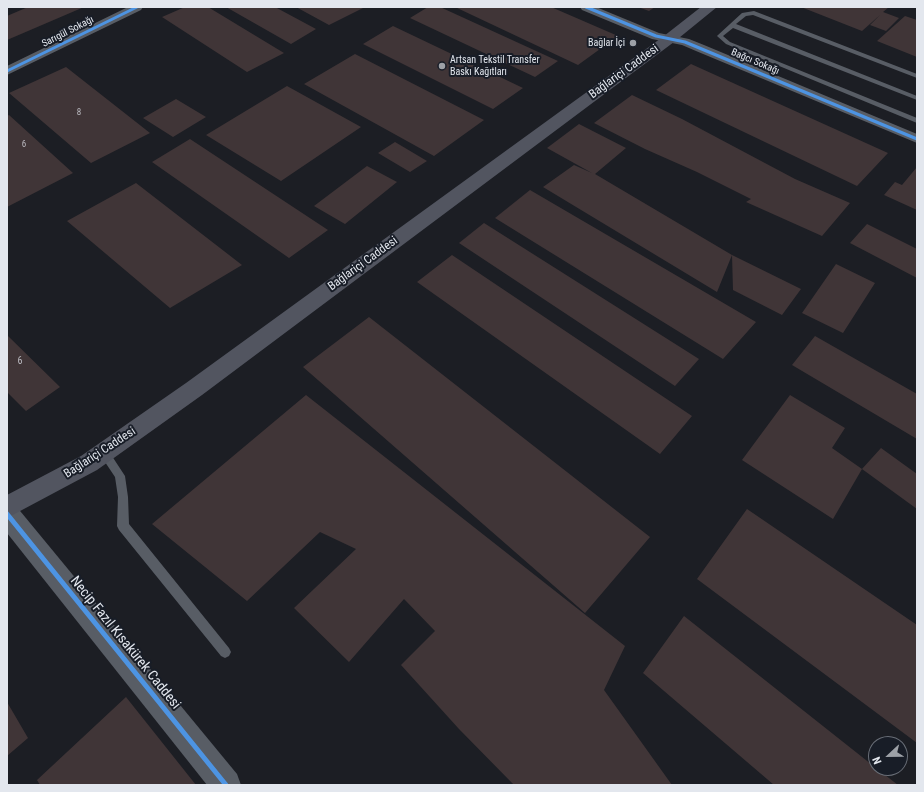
<!DOCTYPE html>
<meta charset="utf-8">
<style>
body{margin:0}
#map{position:relative;width:924px;height:792px;overflow:hidden;background:#1c1e24;font-family:"Roboto Condensed",sans-serif}
canvas{display:block}
.frame{position:absolute;inset:0;border:8px solid #e3e7ee;pointer-events:none}
.north{position:absolute;left:868px;top:736px;width:40px;height:40px;box-sizing:border-box;background:#181d27;border:1px solid #696e77;border-radius:50%;rotate:248deg;font-size:11px;font-weight:700;line-height:16px;text-align:center;color:#e3e7ee}
.north::after{content:'';display:block;margin:auto;width:14px;height:18px;background:#9da1a7;clip-path:polygon(50% 0,100% 100%,50% 72%,0 100%)}
</style>
<div id="map">
<canvas width="924" height="792"></canvas>
<div class="frame"></div>
<div class="north">N</div>
</div>
<script>
const g = document.querySelector('canvas').getContext('2d');
g.lineJoin = 'round';
function fill(path, color) { g.fillStyle = color; g.fill(path, 'evenodd'); }
function strokePath(path, color, width, dash) { g.strokeStyle = color; g.lineWidth = width; g.lineCap = dash ? 'butt' : 'round'; g.setLineDash(dash || []); g.stroke(path); }
function label(font, color, halo, rows, align = 'center') {
  g.font = font + ' "Roboto Condensed",sans-serif'; g.lineWidth = 4; g.setLineDash([]); g.textBaseline = 'middle'; g.strokeStyle = halo; g.fillStyle = color; for (const [text, x, y, turn = 0] of rows) {
    g.save(); g.translate(x, y); g.rotate((+turn || 0) * Math.PI / 180); g.textAlign = isNaN(turn) ? turn : align; if (halo) g.strokeText(text, 0, 0); g.fillText(text, 0, 0); g.restore();
  }
}
const building = new Path2D(`
 M28 7H84L7 40V16Z
 M185 7H208L284 53 247 72 162 17Z
 M226 7H275L316 29 291 44Z
 M296 7H362L363 8 329 25Z
 M428 7H440L558 61 535 77 410 18Z
 M455 7H551L618 36 578 65Z
 M638 7H655L649 11Z
 M801 7H889L883 12 899 18 886 31 870 25 880 15 862 31Z
 M905 16 917 20V57L877 41Z
 M393 26 523 88 493 109 363 44Z
 M355 54 484 120 434 156 304 84Z
 M691 64 888 153 857 186 656 90Z
 M66 67 150 133 91 163 9 93Z
 M287 86 361 127 281 181 206 135Z
 M632 95 682 119 795 179 850 203 822 236 746 202 751 199 697 172 645 149 594 123Z
 M176 99 206 117 173 137 143 118Z
 M9 115 73 173 7 207V116Z
 M579 124 626 148 595 174 732 255 717 292 543 187 574 165 592 173 547 148Z
 M190 139 328 230 289 258 152 162Z
 M395 142 427 161 410 172 378 153Z
 M367 166 397 182 345 224 314 206Z
 M917 167V210L884 195 895 182 902 185Z
 M136 183 242 265 170 308 67 221Z
 M530 190 756 322 723 359 495 218Z
 M484 223 699 359 675 386 459 243Z
 M867 224 917 249V278L850 243Z
 M452 255 692 416 660 454 417 282Z
 M732 255 801 289 782 315 733 290Z
 M836 264 875 283 843 333 802 313Z
 M369 317 650 537 585 613 303 367Z
 M7 335 60 387 26 411 7 392Z
 M815 336 917 394V439L792 365Z
 M306 395 625 646 604 690 672 785H514L459 729 401 665 435 631 404 599 349 662 294 608 356 549 320 532 247 601 152 524Z
 M790 395 845 428 832 448 862 469 833 519 742 460Z
 M881 448 917 474V509L862 469Z
 M747 509 917 625V743L697 579Z
 M684 616 876 768 898 785H774L643 673Z
 M126 697 196 785H40L37 780Z
 M7 702 28 738 7 756Z`);
const service = new Path2D(`
 M754 11 917 74V78L753 15 746 16 736 24 917 96V100L733 28 723 36 730 42 917 118V123L726 44 717 36 718 35 742 13Z
 M104 448 108 450 125 476 128 497 129 524 229 648 231 652 229 656 225 658 221 656 119 530 117 526 118 497 115 477 99 453 100 450Z`);
const minor = new Path2D(`
 M128 7H143L141 10 7 75V66Z
 M580 7H596L659 33 689 39 704 45 917 134V143L696 51 682 45 652 39 582 10Z`);
const tertiary = new Path2D(`
 M7 503 16 506 237 774 241 785H207L7 533Z`);
const secondary = new Path2D(`
 M701 7H717L674 42 202 395 97 470 7 518V495L81 456 186 383 664 36Z`);
const cyclewayFar1 = new Path2D(`
 M586 7 656 36 685 42 917 139
 M7 71 137 7`);
const cycleway = new Path2D(`
 M7 514 226 785`);
const markers = [
 [633,43,4,"#9da1a7"],
 [442,66,4,"#9da1a7"]
];
const farNumbernames = [
 ["8",79,113],
 ["6",24,145]
];
const farStreetnames = [
 ["Sarıgül Sokağı",68,32,-27],
 ["Bağcı Sokağı",755,62,23]
];
const farPoinames = [
 ["Bağlar İçi",625,43],
 ["Artsan Tekstil Transfer",450,60,"left"],
 ["Baskı Kağıtları",450,72,"left"]
];
const numberNames = [
 ["6",20,361]
];
const streetNames = [
 ["Bağlariçi Caddesi",624,72,-36],
 ["Bağlariçi Caddesi",363,264,-36],
 ["Bağlariçi Caddesi",100,453,-33]
];
const nearStreetnames = [
 ["Necip Fazıl Kısakürek Caddesi",125,643,51]
];
fill(building, '#403537');
fill(service, '#585d65');
fill(minor, '#585d65');
fill(tertiary, '#585d65');
fill(secondary, '#525560');
strokePath(cyclewayFar1, '#4d94e3', 3);
strokePath(cycleway, '#4d94e3', 5);
for (const [x, y, r, color] of markers) { const dot = new Path2D(); dot.arc(x, y, r, 0, 2 * Math.PI); g.fillStyle = color; g.fill(dot); strokePath(dot, '#181d27', 1.5); }
label('9px', '#babac0', null, farNumbernames);
label('10px', '#e3e7ee', '#181d27', farStreetnames);
label('10px', '#e3e7ee', '#181d27', farPoinames, 'right');
label('10px', '#babac0', null, numberNames);
label('12px', '#e3e7ee', '#181d27', streetNames);
label('14px', '#e3e7ee', '#181d27', nearStreetnames);
</script>
